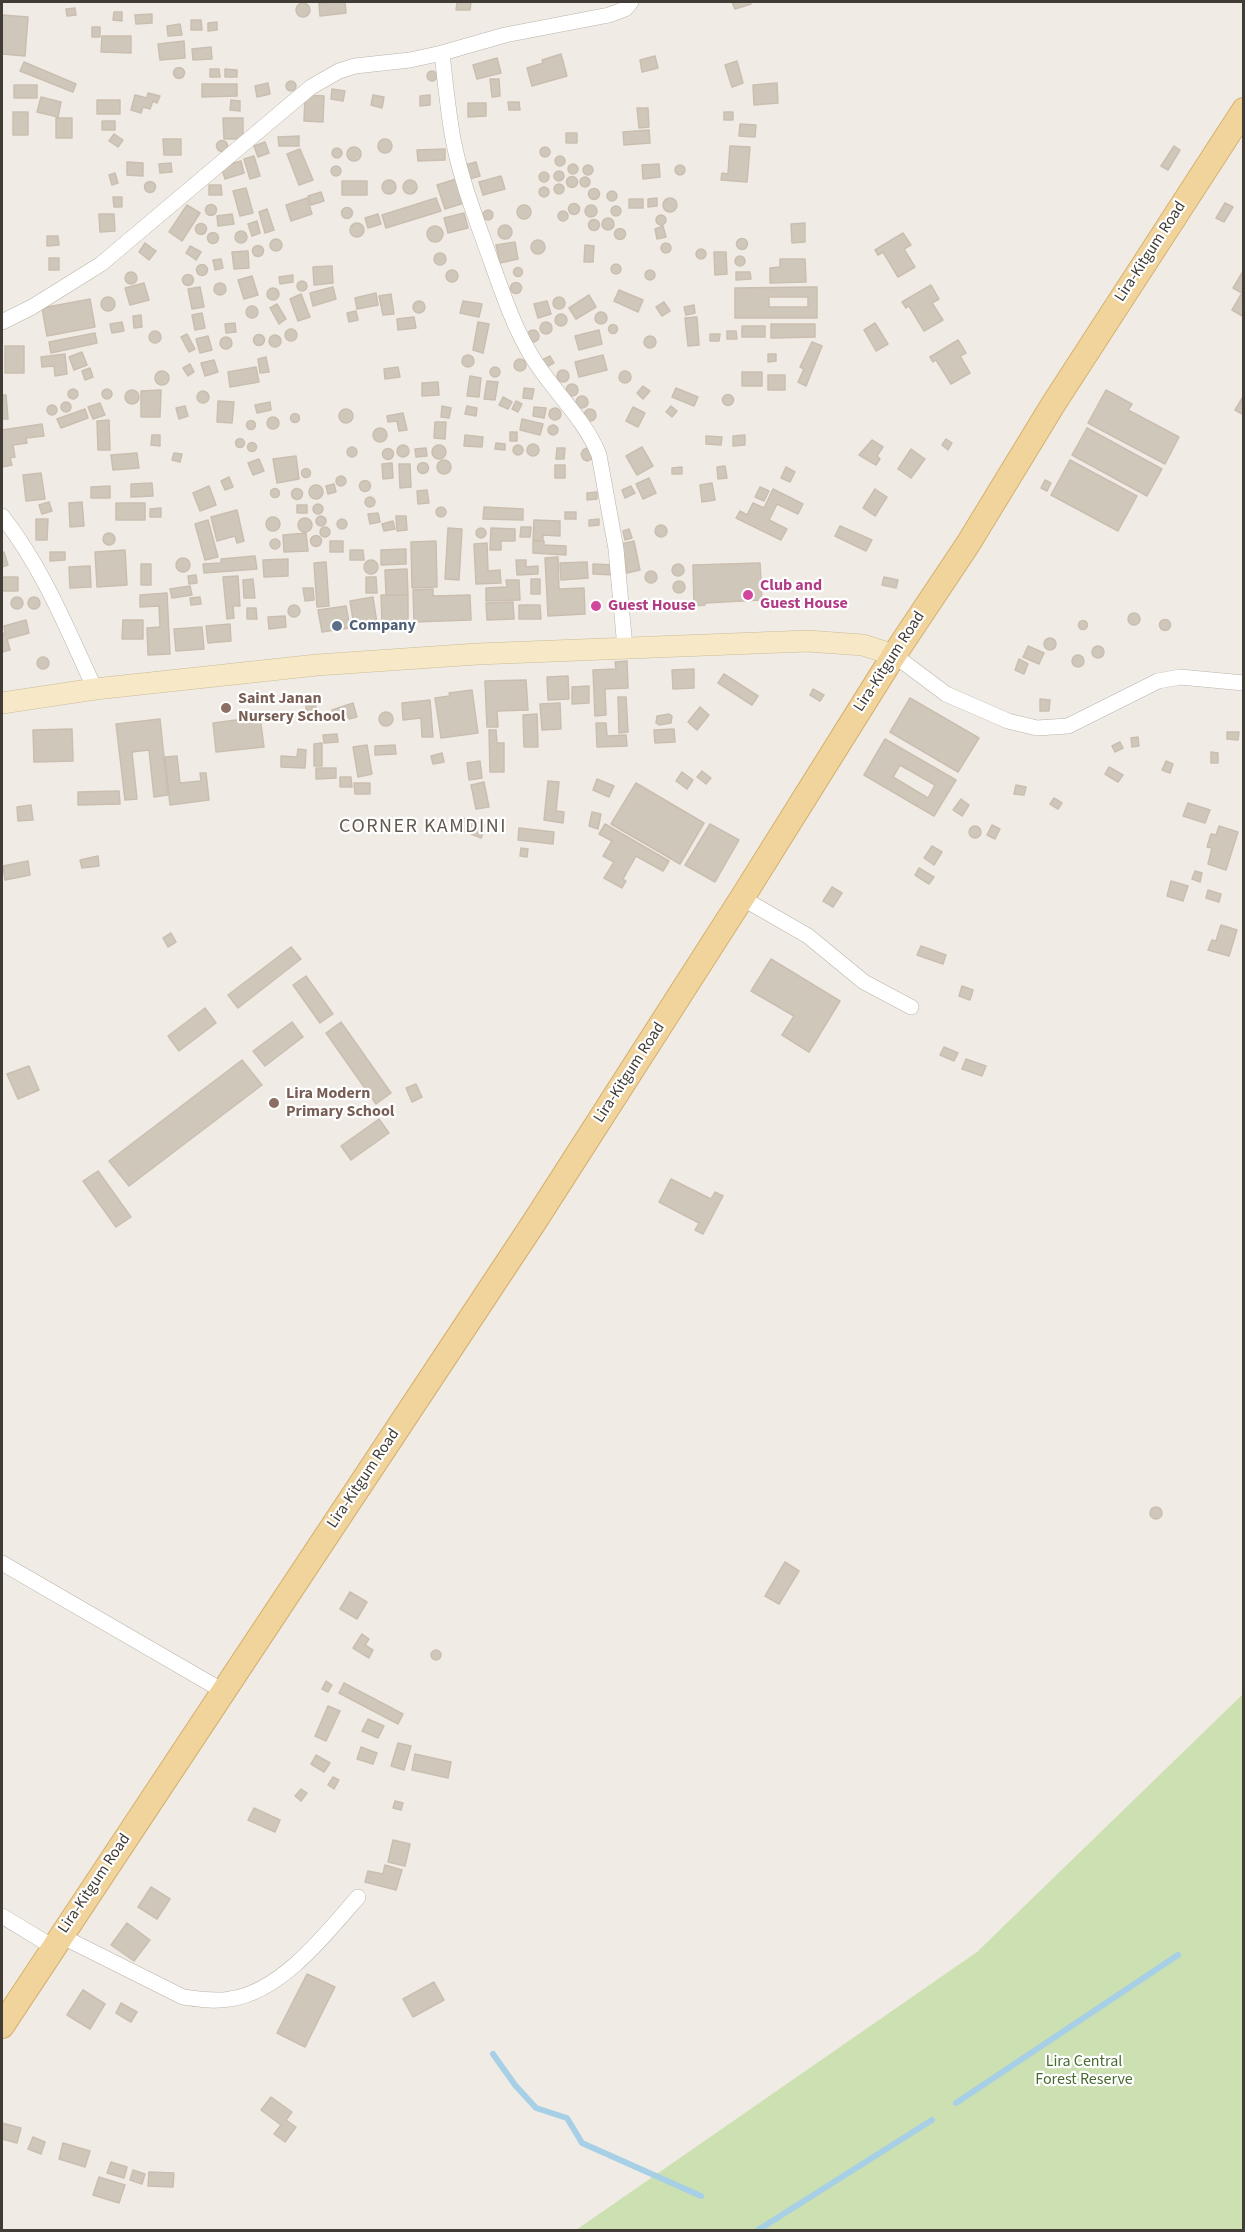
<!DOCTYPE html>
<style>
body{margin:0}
#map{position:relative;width:1245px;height:2232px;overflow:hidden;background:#f0ece5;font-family:"Source Sans 3",sans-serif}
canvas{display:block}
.frame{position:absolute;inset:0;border:3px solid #413c35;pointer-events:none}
</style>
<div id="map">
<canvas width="1245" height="2232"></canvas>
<div class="frame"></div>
</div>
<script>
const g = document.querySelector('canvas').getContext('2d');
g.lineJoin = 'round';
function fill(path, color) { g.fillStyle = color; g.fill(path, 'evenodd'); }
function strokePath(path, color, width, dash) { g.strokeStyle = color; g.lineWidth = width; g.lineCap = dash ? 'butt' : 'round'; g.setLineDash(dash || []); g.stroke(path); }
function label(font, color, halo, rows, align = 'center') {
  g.font = font + ' "Source Sans 3",sans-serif'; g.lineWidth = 4.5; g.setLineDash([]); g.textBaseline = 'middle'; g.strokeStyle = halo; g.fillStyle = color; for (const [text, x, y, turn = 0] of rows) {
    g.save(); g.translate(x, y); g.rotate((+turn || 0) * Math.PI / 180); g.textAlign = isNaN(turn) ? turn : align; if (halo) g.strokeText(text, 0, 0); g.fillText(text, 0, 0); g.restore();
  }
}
const green = new Path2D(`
 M1243 1694V2230H576L977 1952Z`);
const stream = new Path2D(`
 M493 2054 515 2085 536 2108 567 2118 582 2143 701 2196
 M956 2103 1178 1955
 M758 2230 932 2120`);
const building = new Path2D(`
 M332 2H345L346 13 320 16 319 3Z
 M457 2H471L470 10H456Z
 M732 2H750L751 4 735 9Z
 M296 10a7 7 0 1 1 14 0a7 7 0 1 1-14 0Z
 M75 8 76 15 67 16 66 9Z
 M114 12H122V21L113 20Z
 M152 14V23L136 24 135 15Z
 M2 15 28 17 25 56 2 54Z
 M191 20H201L202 30H191Z
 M217 22V30L208 31V23Z
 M180 24 182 35 168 36 167 26Z
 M92 27H100V37H92Z
 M102 36H131V53L101 52Z
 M184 41 185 58 160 60 158 44Z
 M211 47 212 59 193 60 192 49Z
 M561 54 567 76 532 86 527 68 543 63 542 60Z
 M655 56 658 68 642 72 640 60Z
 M497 58 501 73 477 79 473 65Z
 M737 61 743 83 732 87 725 65Z
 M24 62 76 84 73 92 20 71Z
 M173.5 73a5.5 5.5 0 1 1 11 0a5.5 5.5 0 1 1-11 0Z
 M210 69H219L220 77H210Z
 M225 69 237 70V77H225Z
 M427 76a5 5 0 1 1 10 0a5 5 0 1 1-10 0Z
 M490 79H499L500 96 492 97Z
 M286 86a5 5 0 1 1 10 0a5 5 0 1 1-10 0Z
 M268 83 270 94 257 97 255 86Z
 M777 83 778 103 754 105 753 85Z
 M202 84H237V96L202 97Z
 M14 85H37V98H14Z
 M332 89 345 91 343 101 331 99Z
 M148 93 160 96 157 103 153 101 150 109 143 107 141 113 131 110 135 95 147 98Z
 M305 95 324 96 323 122 304 121Z
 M373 95 384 97 382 108 371 105Z
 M430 95V105L420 106V96Z
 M41 97 61 102 58 117 37 112Z
 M97 100H120V114H97Z
 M231 100 240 101V111L230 110Z
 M508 102H519L520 110H509Z
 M468 103H486V116L468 117Z
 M637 108H648L649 127 639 128Z
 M13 112H28V135H13Z
 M724 112H733V120H724Z
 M56 118H72V138H56Z
 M223 118H243V139H224Z
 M102 121H115V130H102Z
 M740 124 756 125 755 137 739 136Z
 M649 130 650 143 624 145 623 132Z
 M566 133H577V143H566Z
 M114 134 123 140 118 147 109 141Z
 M299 136V146H279L278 137Z
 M378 146a7 7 0 1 1 14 0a7 7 0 1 1-14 0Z
 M163 139H181V155H164Z
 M216.5 146a5.5 5.5 0 1 1 11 0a5.5 5.5 0 1 1-11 0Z
 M265 142 269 153 258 157 254 146Z
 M730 146 750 147 747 182 721 180 722 173 728 174Z
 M1174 146 1180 150 1168 170 1161 166Z
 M347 154a7 7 0 1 1 14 0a7 7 0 1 1-14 0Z
 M540 152a5 5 0 1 1 10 0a5 5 0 1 1-10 0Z
 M332 153a5 5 0 1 1 10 0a5 5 0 1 1-10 0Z
 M300 149 313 180 299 185 287 154Z
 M445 149V160L418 161 417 150Z
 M555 161a5 5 0 1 1 10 0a5 5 0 1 1-10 0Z
 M254 156 260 176 250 179 244 159Z
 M241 161 244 173 225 179 221 167Z
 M127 162 143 163V176L127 175Z
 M476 162 480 176 469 179 465 165Z
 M171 163 172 172 160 173 159 164Z
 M568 169a5 5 0 1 1 10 0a5 5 0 1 1-10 0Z
 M659 164 660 177 643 179 642 165Z
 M675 170a5 5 0 1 1 10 0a5 5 0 1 1-10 0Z
 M583 170a5 5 0 1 1 10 0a5 5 0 1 1-10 0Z
 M331 171a5 5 0 1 1 10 0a5 5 0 1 1-10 0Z
 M554 176a5 5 0 1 1 10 0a5 5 0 1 1-10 0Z
 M539 177a5 5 0 1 1 10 0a5 5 0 1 1-10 0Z
 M115 173 118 183 112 185 109 175Z
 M501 176 505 189 483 195 479 182Z
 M566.5 182a5.5 5.5 0 1 1 11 0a5.5 5.5 0 1 1-11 0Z
 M580 182a5 5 0 1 1 10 0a5 5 0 1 1-10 0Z
 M456 179 464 203 445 209 437 185Z
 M403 187a7 7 0 1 1 14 0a7 7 0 1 1-14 0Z
 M382 187a7 7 0 1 1 14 0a7 7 0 1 1-14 0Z
 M342 181H367V195H342Z
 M144.5 187a5.5 5.5 0 1 1 11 0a5.5 5.5 0 1 1-11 0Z
 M554 189a5 5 0 1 1 10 0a5 5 0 1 1-10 0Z
 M209 185H221L222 195H209Z
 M539 192a5 5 0 1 1 10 0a5 5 0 1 1-10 0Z
 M246 188 253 213 240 216 233 191Z
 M588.5 194a5.5 5.5 0 1 1 11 0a5.5 5.5 0 1 1-11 0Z
 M607 196a5 5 0 1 1 10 0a5 5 0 1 1-10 0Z
 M321 192 324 201 311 205 308 196Z
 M113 197H122V207H114Z
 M307 198 312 214 291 221 286 205Z
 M436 198 441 211 386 228 382 215Z
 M657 198V206L648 207V199Z
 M663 205a7 7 0 1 1 14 0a7 7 0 1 1-14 0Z
 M629 199H643V208H629Z
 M1225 203 1233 207 1224 222 1216 218Z
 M568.5 209a5.5 5.5 0 1 1 11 0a5.5 5.5 0 1 1-11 0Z
 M205.5 210a5.5 5.5 0 1 1 11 0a5.5 5.5 0 1 1-11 0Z
 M187 205 200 213 182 241 169 232Z
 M585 211a6 6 0 1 1 12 0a6 6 0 1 1-12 0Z
 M517 212a7 7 0 1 1 14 0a7 7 0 1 1-14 0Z
 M611 211a5 5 0 1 1 10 0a5 5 0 1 1-10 0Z
 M341.5 213a5.5 5.5 0 1 1 11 0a5.5 5.5 0 1 1-11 0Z
 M267 209 274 230 265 233 259 212Z
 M483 215a5 5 0 1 1 10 0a5 5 0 1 1-10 0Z
 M558 216a5 5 0 1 1 10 0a5 5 0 1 1-10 0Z
 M464 213 468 228 448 233 444 218Z
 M99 214H114L115 231 100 232Z
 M232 214 234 224 218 226 217 216Z
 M378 214 381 224 368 228 365 218Z
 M656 220a5 5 0 1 1 10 0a5 5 0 1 1-10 0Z
 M602 224a6 6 0 1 1 12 0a6 6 0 1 1-12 0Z
 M588.5 225a5.5 5.5 0 1 1 11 0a5.5 5.5 0 1 1-11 0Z
 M257 221 260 233 252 236 248 224Z
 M805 223V242L792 243 791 224Z
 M350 230a7 7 0 1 1 14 0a7 7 0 1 1-14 0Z
 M195.5 229a5.5 5.5 0 1 1 11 0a5.5 5.5 0 1 1-11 0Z
 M498 232a7 7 0 1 1 14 0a7 7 0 1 1-14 0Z
 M663 226 666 237 657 239 655 229Z
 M427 234a8 8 0 1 1 16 0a8 8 0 1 1-16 0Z
 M614.5 234a5.5 5.5 0 1 1 11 0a5.5 5.5 0 1 1-11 0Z
 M235 237a6 6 0 1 1 12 0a6 6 0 1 1-12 0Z
 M207.5 238a5.5 5.5 0 1 1 11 0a5.5 5.5 0 1 1-11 0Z
 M903 233 911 245 904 249 915 267 898 277 883 252 878 255 875 250Z
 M47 236H58L59 245 47 246Z
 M736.5 244a5.5 5.5 0 1 1 11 0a5.5 5.5 0 1 1-11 0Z
 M270 245a6 6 0 1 1 12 0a6 6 0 1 1-12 0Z
 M531 247a7 7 0 1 1 14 0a7 7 0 1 1-14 0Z
 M515 242 518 259 500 263 496 245Z
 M661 248a5 5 0 1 1 10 0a5 5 0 1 1-10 0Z
 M145 243 156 251 149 260 139 252Z
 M585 245 594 246 593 262H584Z
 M252.5 251a5.5 5.5 0 1 1 11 0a5.5 5.5 0 1 1-11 0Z
 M190 246 201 252 196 260 186 253Z
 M696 254a5 5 0 1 1 10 0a5 5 0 1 1-10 0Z
 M248 251 249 268 234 269 232 252Z
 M714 252H726L727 274 715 275Z
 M434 259a6 6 0 1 1 12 0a6 6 0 1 1-12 0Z
 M735 261a5 5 0 1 1 10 0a5 5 0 1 1-10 0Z
 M49 258H59V270H49Z
 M221 259 223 268 215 270 213 260Z
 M780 259H805L806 282 770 283V268L780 267Z
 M611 269a5 5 0 1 1 10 0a5 5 0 1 1-10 0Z
 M196.5 270a5.5 5.5 0 1 1 11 0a5.5 5.5 0 1 1-11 0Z
 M332 266 333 283 314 285 313 267Z
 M513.5 272a4.5 4.5 0 1 1 9 0a4.5 4.5 0 1 1-9 0Z
 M645 275a5 5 0 1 1 10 0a5 5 0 1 1-10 0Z
 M446 276a6 6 0 1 1 12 0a6 6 0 1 1-12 0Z
 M125 278a6 6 0 1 1 12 0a6 6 0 1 1-12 0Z
 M736 272H750L751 279 736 280Z
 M1242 273 1244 274V317L1232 310 1242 293 1233 288Z
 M182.5 280a5.5 5.5 0 1 1 11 0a5.5 5.5 0 1 1-11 0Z
 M293 275V282L280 284 279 277Z
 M252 276 258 295 244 299 238 280Z
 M297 286a5 5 0 1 1 10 0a5 5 0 1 1-10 0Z
 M510.5 288a5.5 5.5 0 1 1 11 0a5.5 5.5 0 1 1-11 0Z
 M214 289a6 6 0 1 1 12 0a6 6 0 1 1-12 0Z
 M144 283 149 300 130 305 125 288Z
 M931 285 939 299 932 303 943 320 924 331 909 306 906 308 902 302Z
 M200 287 204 307 192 309 188 289Z
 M333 287 336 299 313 306 310 293Z
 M817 287V318H735V288ZM769 297H808V307H769Z
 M267 294a6 6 0 1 1 12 0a6 6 0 1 1-12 0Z
 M619 290 643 300 638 312 614 301Z
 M376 293 378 305 357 309 355 298Z
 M301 294 310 317 298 321 290 299Z
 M391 294 394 314 383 315 379 296Z
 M589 295 596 307 576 319 569 308Z
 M553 303a6 6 0 1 1 12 0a6 6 0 1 1-12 0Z
 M101 304a7 7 0 1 1 14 0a7 7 0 1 1-14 0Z
 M90 299 95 327 47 336 42 308Z
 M413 307a6 6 0 1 1 12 0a6 6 0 1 1-12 0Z
 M463 301 482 304 479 317 460 313Z
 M547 301 551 314 538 318 534 304Z
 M664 302 670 311 662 316 656 307Z
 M277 304 286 319 279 324 270 308Z
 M694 305 695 313 686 315 684 307Z
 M246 312a6 6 0 1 1 12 0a6 6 0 1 1-12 0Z
 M356 311 358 320 349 322 347 313Z
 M595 318a6 6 0 1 1 12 0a6 6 0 1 1-12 0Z
 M202 313 205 328 195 330 192 315Z
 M555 320a6 6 0 1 1 12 0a6 6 0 1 1-12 0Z
 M141 315 142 327 134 328 133 316Z
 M414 317 416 328 398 330 397 319Z
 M697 317 699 345 688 346 685 318Z
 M540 328a6 6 0 1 1 12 0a6 6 0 1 1-12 0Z
 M122 322 124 331 112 333 110 324Z
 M478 322 489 324 483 353 473 350Z
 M235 323 236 332 226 333 225 324Z
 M875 323 888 344 876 351 864 330Z
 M771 324H815V337L771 338Z
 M608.5 329a4.5 4.5 0 1 1 9 0a4.5 4.5 0 1 1-9 0Z
 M742 326H765V337H742Z
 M285 335a6 6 0 1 1 12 0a6 6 0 1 1-12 0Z
 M527 336a6 6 0 1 1 12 0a6 6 0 1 1-12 0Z
 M599 330 602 344 579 350 575 336Z
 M149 337a6 6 0 1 1 12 0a6 6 0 1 1-12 0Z
 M727 331H736L737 339H727Z
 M95 333 97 343 51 353 49 342Z
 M187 334 195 349 189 352 181 337Z
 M710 334H720L719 341H710Z
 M253.5 340a5.5 5.5 0 1 1 11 0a5.5 5.5 0 1 1-11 0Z
 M269 341a6 6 0 1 1 12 0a6 6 0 1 1-12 0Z
 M644 342a6 6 0 1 1 12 0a6 6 0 1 1-12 0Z
 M208 336 212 350 200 353 196 339Z
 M220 343a6 6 0 1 1 12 0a6 6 0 1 1-12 0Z
 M958 340 966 353 960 356 970 373 951 384 936 360 933 362 930 357Z
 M812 342 822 346 806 386 798 382 804 369 800 367Z
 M5 346H24V373H5Z
 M82 352 87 365 74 370 69 357Z
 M65 354 67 374 55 376 54 366 42 367 41 357Z
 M768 354H776V361L768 362Z
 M462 361a6 6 0 1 1 12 0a6 6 0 1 1-12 0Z
 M603 355 607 370 579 377 575 362Z
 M550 356 554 363 544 368 540 361Z
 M266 357 269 372 260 373 258 359Z
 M514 365a6 6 0 1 1 12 0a6 6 0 1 1-12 0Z
 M214 360 218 372 205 376 201 363Z
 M190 364 194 372 188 376 183 368Z
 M490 372a5 5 0 1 1 10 0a5 5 0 1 1-10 0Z
 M256 367 259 382 230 387 228 372Z
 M398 367 400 377 385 379 384 369Z
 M90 368 93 377 85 380 82 371Z
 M557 376a6 6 0 1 1 12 0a6 6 0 1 1-12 0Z
 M619 377a6 6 0 1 1 12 0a6 6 0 1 1-12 0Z
 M155 378a7 7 0 1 1 14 0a7 7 0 1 1-14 0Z
 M742 372H762V386H742Z
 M768 375H785V390H768Z
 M470 376 481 378 479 397 467 396Z
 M487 381 498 382 495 400 484 399Z
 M438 382 439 395 422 396V383Z
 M566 390a6 6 0 1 1 12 0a6 6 0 1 1-12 0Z
 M643 386 650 391 643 399 637 393Z
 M524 388 534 389 532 399 523 398Z
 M676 388 698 397 694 406 672 397Z
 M68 394a5 5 0 1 1 10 0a5 5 0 1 1-10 0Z
 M102 394a5 5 0 1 1 10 0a5 5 0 1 1-10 0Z
 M125 397a7 7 0 1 1 14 0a7 7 0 1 1-14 0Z
 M161 390 160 417H141V391Z
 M1106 390 1132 404 1128 410 1179 437 1165 464 1088 423Z
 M197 397a6 6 0 1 1 12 0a6 6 0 1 1-12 0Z
 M722.5 400a5.5 5.5 0 1 1 11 0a5.5 5.5 0 1 1-11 0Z
 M2 395H6L8 419H2Z
 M1244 395V415L1235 410Z
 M576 402a6 6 0 1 1 12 0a6 6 0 1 1-12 0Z
 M503 397 512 402 508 409 499 405Z
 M218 401 234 402 232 423 217 422Z
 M516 401 522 404 518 412 512 409Z
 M270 402 271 410 257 413 255 405Z
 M61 407a5 5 0 1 1 10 0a5 5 0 1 1-10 0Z
 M100 403 105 415 93 419 88 407Z
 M47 410a5 5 0 1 1 10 0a5 5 0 1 1-10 0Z
 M185 406 188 416 179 419 176 408Z
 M442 406 451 408 449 418 441 417Z
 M467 406 477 408 476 416 465 414Z
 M671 406 677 411 672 417 666 412Z
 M534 407 546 408 544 418 533 416Z
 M633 407 645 413 638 427 626 421Z
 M549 414a6 6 0 1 1 12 0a6 6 0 1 1-12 0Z
 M584 415a6 6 0 1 1 12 0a6 6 0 1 1-12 0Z
 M85 409 88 418 61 428 57 419Z
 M339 416a7 7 0 1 1 14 0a7 7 0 1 1-14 0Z
 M403 413 407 430 399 431 397 421 388 422 387 416Z
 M290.5 418a4.5 4.5 0 1 1 9 0a4.5 4.5 0 1 1-9 0Z
 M267 423a6 6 0 1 1 12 0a6 6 0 1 1-12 0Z
 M522 419 543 424 540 435 520 430Z
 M109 420 110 450H98L97 421Z
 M246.5 425a4.5 4.5 0 1 1 9 0a4.5 4.5 0 1 1-9 0Z
 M435 422H446L445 439 434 438Z
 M42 424 44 436 26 438 27 443 13 445 15 457 10 458 12 465 2 467V430Z
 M548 430a5 5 0 1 1 10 0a5 5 0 1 1-10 0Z
 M1087 428 1162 469 1147 496 1072 455Z
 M373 435a7 7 0 1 1 14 0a7 7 0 1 1-14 0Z
 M510 432H517V441H510Z
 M152 435H160V446L151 445Z
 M465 435 483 437 482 447 464 446Z
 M745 435V445L733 446V436Z
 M706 436 722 437 721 445 706 444Z
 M235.5 443a4.5 4.5 0 1 1 9 0a4.5 4.5 0 1 1-9 0Z
 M946 439 952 443 948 450 942 445Z
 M872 440 883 447 877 456 880 459 876 465 859 455Z
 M247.5 447a4.5 4.5 0 1 1 9 0a4.5 4.5 0 1 1-9 0Z
 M496 443 505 444V450L495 449Z
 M527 450a6 6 0 1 1 12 0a6 6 0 1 1-12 0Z
 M513 450a5 5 0 1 1 10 0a5 5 0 1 1-10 0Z
 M397 451a6 6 0 1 1 12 0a6 6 0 1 1-12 0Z
 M432 452a7 7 0 1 1 14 0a7 7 0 1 1-14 0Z
 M642 447 653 466 637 475 626 456Z
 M347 452a5 5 0 1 1 10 0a5 5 0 1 1-10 0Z
 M426 448 427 456 416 457 415 449Z
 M557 448H565L564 459H556Z
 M587 448 594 454 592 459 587 461 583 459 581 454 583 450Z
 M382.5 454a5.5 5.5 0 1 1 11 0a5.5 5.5 0 1 1-11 0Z
 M911 449 925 459 911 478 898 469Z
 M137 453 139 468 113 470 111 455Z
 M174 453 182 454 180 462 172 460Z
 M296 456 299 479 277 483 273 459Z
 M259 459 264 471 253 475 248 463Z
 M1070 460 1137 496 1118 531 1051 495Z
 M437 467a7 7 0 1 1 14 0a7 7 0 1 1-14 0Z
 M417.5 468a5.5 5.5 0 1 1 11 0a5.5 5.5 0 1 1-11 0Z
 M392 463 393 478 383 479 382 464Z
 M399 464H410L411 487 400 488Z
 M555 465H565V478H555Z
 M725 466 727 478 718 479 717 467Z
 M682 467V474H672V468Z
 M786 467 795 472 790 482 781 478Z
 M301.5 473a4.5 4.5 0 1 1 9 0a4.5 4.5 0 1 1-9 0Z
 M41 473 45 499 26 501 23 475Z
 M336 481a5 5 0 1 1 10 0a5 5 0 1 1-10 0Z
 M229 477 233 487 225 490 221 481Z
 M649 478 656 493 643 499 636 484Z
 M1045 480 1051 483 1047 491 1041 488Z
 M359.5 486a5.5 5.5 0 1 1 11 0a5.5 5.5 0 1 1-11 0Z
 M152 483 153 496 131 497V484Z
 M712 483 715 500 702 502 700 485Z
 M334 484 336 492 328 494 326 486Z
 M309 492a7 7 0 1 1 14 0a7 7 0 1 1-14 0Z
 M110 486V498H91V487Z
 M209 486 216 505 200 511 193 493Z
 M631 486 635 493 625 498 622 490Z
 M760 487 769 491 764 501 755 497Z
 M291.5 494a5.5 5.5 0 1 1 11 0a5.5 5.5 0 1 1-11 0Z
 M270.5 493a4.5 4.5 0 1 1 9 0a4.5 4.5 0 1 1-9 0Z
 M773 489 803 504 798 514 777 504 769 520 787 529 781 540 736 518 740 511 747 515 753 503 764 508Z
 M875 489 887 497 875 516 863 508Z
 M427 490 429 503 418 504 417 491Z
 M597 492V499L587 500V493Z
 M365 502a5 5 0 1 1 10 0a5 5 0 1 1-10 0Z
 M49 502 52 511 42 514 39 505Z
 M82 502 84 526 70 527 69 503Z
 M116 503H145V520H116Z
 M313 509a5 5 0 1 1 10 0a5 5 0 1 1-10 0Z
 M297 505H307V513H297Z
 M436 512a5 5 0 1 1 10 0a5 5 0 1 1-10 0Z
 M484 507 523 509V520L483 519Z
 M161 508V517H150V509Z
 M237 510 244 541 237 543 235 536 217 541 211 517Z
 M565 512H576V519H565Z
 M378 513 380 522 370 524 368 514Z
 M316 521a5 5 0 1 1 10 0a5 5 0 1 1-10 0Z
 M396 516H406L407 530 397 531Z
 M266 524a7 7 0 1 1 14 0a7 7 0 1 1-14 0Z
 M298 525a7 7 0 1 1 14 0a7 7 0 1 1-14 0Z
 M337 524a5 5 0 1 1 10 0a5 5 0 1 1-10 0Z
 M36 519H48L47 540H36Z
 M599 519V525L589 526V520Z
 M208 520 218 557 205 560 195 524Z
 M534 520 560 521V536L543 535V541L533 540Z
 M393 521 395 529 384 531 382 524Z
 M655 531a6 6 0 1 1 12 0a6 6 0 1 1-12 0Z
 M840 526 872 540 866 551 835 536Z
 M320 532a5 5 0 1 1 10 0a5 5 0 1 1-10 0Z
 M521 527H531L530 537H520Z
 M476 533a5 5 0 1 1 10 0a5 5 0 1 1-10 0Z
 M448 528 462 529 459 580 445 579Z
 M491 528 515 529V541H501V550H490Z
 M629 529 632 538 625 540 623 531Z
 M103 539a6 6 0 1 1 12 0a6 6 0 1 1-12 0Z
 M306 533 308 551 284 552 283 535Z
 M310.5 541a5.5 5.5 0 1 1 11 0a5.5 5.5 0 1 1-11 0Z
 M270 544a5 5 0 1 1 10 0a5 5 0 1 1-10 0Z
 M330 541H343V552H330Z
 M436 541 437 587 412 588 411 542Z
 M533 541H544V545L566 546V555L533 553Z
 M634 541 640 570 627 573 621 544Z
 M487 543 488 571 500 570 501 583 476 584 474 544Z
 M406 549V564L381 565V550Z
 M125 550 127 585 97 587 95 552Z
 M350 550H363L364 560H350Z
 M4 552 8 565 2 567V553Z
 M50 552H65V560L50 561Z
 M255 556 257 569 204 573 203 564 221 563V559Z
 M558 557 559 589 584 588 585 614 548 616 545 558Z
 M176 565a7 7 0 1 1 14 0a7 7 0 1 1-14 0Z
 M288 559V576L264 577 263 560Z
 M516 560H526V567L538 566V574L517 575Z
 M364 567a7 7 0 1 1 14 0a7 7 0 1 1-14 0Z
 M326 562 329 606 317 607 314 563Z
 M587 562 588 578 561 580 560 563Z
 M760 563 762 600 705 603V605L694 606 693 565Z
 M672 570a6 6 0 1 1 12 0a6 6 0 1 1-12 0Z
 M141 564H151V585H141Z
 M593 564 615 565V575L593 574Z
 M90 566 91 587 70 588 69 567Z
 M407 569 408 595H386L385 570Z
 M645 577a6 6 0 1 1 12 0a6 6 0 1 1-12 0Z
 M196 575 197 583 189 584 188 576Z
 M238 576 240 606H233L234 618 227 619 223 577Z
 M2 577H18V591H2Z
 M366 577H376L377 593H366Z
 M884 577 898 580 896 588 882 585Z
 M253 579 255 598H244L243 580Z
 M531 579H540V594H531Z
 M506 580H519L520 600 486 601V588L507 587Z
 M673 587a6 6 0 1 1 12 0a6 6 0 1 1-12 0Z
 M190 586 192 595 172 598 170 589Z
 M303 588H313L314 600 305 601Z
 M433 589V596L470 595 471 620 414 622 413 590Z
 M167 593 170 654 148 655 147 628 160 627 159 606 140 607V595Z
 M381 595H408V624H382Z
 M28 603a6 6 0 1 1 12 0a6 6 0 1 1-12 0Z
 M11 603a6 6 0 1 1 12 0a6 6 0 1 1-12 0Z
 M200 597 201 604 191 605 190 598Z
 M373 597 377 623 354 626 350 601Z
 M513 602 514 619 487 620 486 603Z
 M288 611a6 6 0 1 1 12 0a6 6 0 1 1-12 0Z
 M519 605H540L541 619H519Z
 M346 606 350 628 322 632 318 610Z
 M247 608H256L257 619H247Z
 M1128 619a6 6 0 1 1 12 0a6 6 0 1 1-12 0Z
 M285 616 286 627 269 629 268 617Z
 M1159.5 625a5.5 5.5 0 1 1 11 0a5.5 5.5 0 1 1-11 0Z
 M26 620 29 633 7 639 10 650 2 652V634L5 633 4 626Z
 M123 620H143V639H122Z
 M1078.5 625a4.5 4.5 0 1 1 9 0a4.5 4.5 0 1 1-9 0Z
 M230 624 231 641 208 643 206 626Z
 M202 627 204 649 176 651 174 629Z
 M1044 644a6 6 0 1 1 12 0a6 6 0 1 1-12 0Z
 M1092 652a6 6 0 1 1 12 0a6 6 0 1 1-12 0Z
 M1028 646 1044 653 1039 664 1023 657Z
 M1072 661a6 6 0 1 1 12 0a6 6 0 1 1-12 0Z
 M37 663a6 6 0 1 1 12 0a6 6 0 1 1-12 0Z
 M1019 659 1028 664 1024 674 1015 670Z
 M627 661 628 688 605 689 606 715 595 716 593 670 616 669 615 662Z
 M694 669V688L673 689 672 670Z
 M724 674 758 696 752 705 718 683Z
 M568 676 569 699 548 700 547 677Z
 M526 680 528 710 497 711 498 727H487L485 681Z
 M589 686V703L572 704V687Z
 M813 689 824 695 820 701 810 695Z
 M472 690 478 733 441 738 435 698 450 696 449 693Z
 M618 697H626L628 732 619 733Z
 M910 698 979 738 958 772 890 732Z
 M1040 699 1050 700 1049 711H1040Z
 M430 700 433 737H422L421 718 403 720 402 703Z
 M353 703 357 717 349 719 346 712 334 717 332 710Z
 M560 703 561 729 542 730 540 704Z
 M306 706H316V714H306Z
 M700 707 709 715 697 730 688 722Z
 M379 719a7 7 0 1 1 14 0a7 7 0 1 1-14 0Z
 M537 714 538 747H524L523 715Z
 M669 714 672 716 671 723 659 725 656 723 657 716Z
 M260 717 264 747 216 752 213 723Z
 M160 719 168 795 154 797 149 750 132 752 137 799 125 800 116 724Z
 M596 723H606L607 736 626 735 627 746 597 747Z
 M72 729 73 761 34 762 33 730Z
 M674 729 675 742 655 743 654 730Z
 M489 730H496L497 743H504V772H490Z
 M1227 732H1239L1238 740 1227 739Z
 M337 734 338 742 324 743 323 735Z
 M1138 737 1139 746 1132 747 1131 738Z
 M885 739 956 780 934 816 864 775ZM900 765 935 785 928 798 893 777Z
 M1120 742 1123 748 1115 752 1112 746Z
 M322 743V766H314V744Z
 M367 745 372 774 358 777 353 747Z
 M395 745 396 754 375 755V746Z
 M298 749 306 750 305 768 281 767V756L297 757Z
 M1211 752 1218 753V763H1211Z
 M442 753 444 762 433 764 431 756Z
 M177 756 180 783 201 781 200 773H206L209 800 170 805 165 757Z
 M480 761 482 778 469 780 467 763Z
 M1166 761 1173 764 1170 773 1162 770Z
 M1109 767 1123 775 1118 782 1105 774Z
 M316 768H336V778L316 779Z
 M702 771 711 778 706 784 697 777Z
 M682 772 693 780 687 789 676 781Z
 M340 777H351L352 787H340Z
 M597 779 614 786 609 797 593 790Z
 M548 781 559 782 556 811 564 812 563 823 544 820Z
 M484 782 489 807 476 809 471 785Z
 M354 783H370V794H355Z
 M636 783 704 823 680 864 611 824Z
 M1016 785 1026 787 1024 795 1014 794Z
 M119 791 120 804 78 805V792Z
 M1054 798 1062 803 1058 809 1050 804Z
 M961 799 969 805 962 816 953 810Z
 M1188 803 1210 810 1205 823 1183 816Z
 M31 805 33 820 18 821 17 807Z
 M592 812 601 814 598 829 589 826Z
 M465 818 486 825 481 838 461 830Z
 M605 824 669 861 663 871 636 856 623 879 626 881 622 888 604 878 614 862 603 856 612 841 599 834Z
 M710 824 739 840 715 882 685 865Z
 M992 825 1000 829 995 839 987 835Z
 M969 832a6 6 0 1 1 12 0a6 6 0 1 1-12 0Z
 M1219 826 1238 832 1226 870 1208 864 1212 848 1207 847 1211 834 1216 835Z
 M519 828 554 832 553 844 518 840Z
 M932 846 942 852 934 865 924 858Z
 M521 848 528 849 527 857 520 856Z
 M98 856 99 866 82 868 80 860Z
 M28 861 30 875 5 880 3 866Z
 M919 868 934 877 929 884 915 875Z
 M1195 871 1202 873 1200 882 1192 879Z
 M1171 881 1188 886 1183 901 1167 896Z
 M832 887 842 893 833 907 823 901Z
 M1208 890 1221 894 1219 902 1206 898Z
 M1221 925 1237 930 1229 956 1208 950 1212 940 1216 941Z
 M171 933 176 942 168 947 163 938Z
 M921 946 946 955 943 964 917 955Z
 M291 947 301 959 238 1008 228 995Z
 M771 959 840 1001 809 1052 782 1035 794 1016 751 991Z
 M306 976 333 1014 320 1023 293 985Z
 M962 986 973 990 970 1000 959 996Z
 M205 1008 216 1023 179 1051 168 1036Z
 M292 1022 303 1037 265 1066 253 1051Z
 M341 1022 391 1093 376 1104 326 1033Z
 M944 1047 958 1053 954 1061 940 1055Z
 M966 1059 986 1066 982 1076 962 1069Z
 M242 1060 262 1085 129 1186 109 1161Z
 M29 1066 39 1090 18 1099 7 1074Z
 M416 1084 422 1097 412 1102 406 1088Z
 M379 1119 389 1133 351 1160 341 1146Z
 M98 1171 131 1217 116 1227 83 1181Z
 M671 1179 711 1199 715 1192 723 1196 703 1234 695 1230 699 1223 659 1202Z
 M1150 1513a6 6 0 1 1 12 0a6 6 0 1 1-12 0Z
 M785 1562 799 1571 779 1604 765 1596Z
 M350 1592 367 1602 357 1619 340 1609Z
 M362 1634 369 1639 365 1645 373 1650 369 1658 353 1648Z
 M431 1655a5 5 0 1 1 10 0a5 5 0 1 1-10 0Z
 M326 1681 332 1685 328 1692 322 1689Z
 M344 1683 403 1714 398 1724 339 1693Z
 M328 1706 340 1711 326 1741 315 1736Z
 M368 1719 384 1726 378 1738 362 1731Z
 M398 1743 411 1746 404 1770 391 1766Z
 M361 1747 377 1753 373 1764 357 1759Z
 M415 1754 451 1762 448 1778 412 1770Z
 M316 1755 330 1763 324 1772 311 1764Z
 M333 1777 339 1780 334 1789 328 1785Z
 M301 1789 307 1793 301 1801 295 1796Z
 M395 1801 403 1803 401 1810 393 1808Z
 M254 1808 280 1820 275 1832 248 1820Z
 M393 1840 410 1844 405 1866 388 1862Z
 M385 1865 402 1870 396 1890 365 1882 368 1871 383 1874Z
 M151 1887 170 1899 157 1919 138 1907Z
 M127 1923 150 1940 134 1961 111 1945Z
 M307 1974 335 1987 305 2047 277 2033Z
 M434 1982 444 2000 413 2017 403 1999Z
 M83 1990 105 2004 90 2029 67 2015Z
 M121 2003 137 2012 131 2022 116 2013Z
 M271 2097 292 2112 286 2120 296 2127 285 2142 274 2134 281 2125 261 2110Z
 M2 2123 21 2128 17 2143 2 2139Z
 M33 2137 45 2142 41 2154 28 2149Z
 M63 2143 90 2151 85 2167 59 2159Z
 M111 2162 127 2167 124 2178 107 2173Z
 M133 2170 145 2174 142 2184 130 2180Z
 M149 2172 174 2173 173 2187 148 2186Z
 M99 2177 125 2185 119 2203 93 2195Z`);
const street = new Path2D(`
 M442 53C445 81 448 111 453 139 461 181 477 221 491 261 502 291 512 322 528 350 548 387 583 415 599 455L616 549 625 648
 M2 322 32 307 101 264 311 87 339 71 355 66 410 60 442 53 505 35 609 15 625 9 631 2
 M2 516C43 568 67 629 95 689
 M894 655 946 694 1008 721 1037 728 1068 726 1158 681 1180 677 1244 683
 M742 898 808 936 864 982 911 1007
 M2 1563 223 1691
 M2 1916 53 1947
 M61 1936 183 1997C198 1999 214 2002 230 1999 281 1992 326 1934 358 1897`);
const secondary = new Path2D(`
 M2 703 95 689 317 665 477 654 807 641 863 645 894 655`);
const primary = new Path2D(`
 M2 2026 535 1221 742 898 894 655 968 544 1054 403 1244 110`);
const markers = [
 [748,595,6,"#d1479c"],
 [596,606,6,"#d1479c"],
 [337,626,6,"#5c6f8a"],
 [226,708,6,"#8d6e63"],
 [274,1103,6,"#8d6e63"]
];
const streetNames = [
 ["Lira-Kitgum Road",1151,252,-57],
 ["Lira-Kitgum Road",890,662,-57],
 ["Lira-Kitgum Road",630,1073,-57],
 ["Lira-Kitgum Road",364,1479,-56],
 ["Lira-Kitgum Road",95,1884,-56]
];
const hotelNames = [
 ["Club and",760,586],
 ["Guest House",760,604],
 ["Guest House",608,606]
];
const serviceNames = [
 ["Company",349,626]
];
const educationNames = [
 ["Saint Janan",238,699],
 ["Nursery School",238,717],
 ["Lira Modern",286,1094],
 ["Primary School",286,1112]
];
const parkNames = [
 ["Lira Central",1084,2062],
 ["Forest Reserve",1084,2080]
];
const quarterNames = [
 ["CORNER KAMDINI",423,828]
];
fill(green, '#cde0b2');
strokePath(stream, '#a7d0e6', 6);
fill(building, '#d0c7bb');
strokePath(building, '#cabeb0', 1.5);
strokePath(street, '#bab3a8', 16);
strokePath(secondary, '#cabb99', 22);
strokePath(primary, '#d4b06e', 26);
strokePath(street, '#fff', 15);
strokePath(secondary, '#f7e9c7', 21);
strokePath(primary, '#f1d49c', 24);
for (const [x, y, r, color] of markers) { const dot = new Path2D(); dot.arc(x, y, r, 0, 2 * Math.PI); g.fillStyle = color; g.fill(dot); strokePath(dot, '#fff', 2); }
label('16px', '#413c35', '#fff', streetNames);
label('bold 16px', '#b23c85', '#fff', hotelNames, 'left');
label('bold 16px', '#4e5e75', '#fff', serviceNames, 'left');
label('bold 16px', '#785e54', '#fff', educationNames, 'left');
label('16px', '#4a6b30', '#fff', parkNames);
g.letterSpacing = '1.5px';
label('20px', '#63594e', '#fff', quarterNames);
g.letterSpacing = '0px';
</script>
